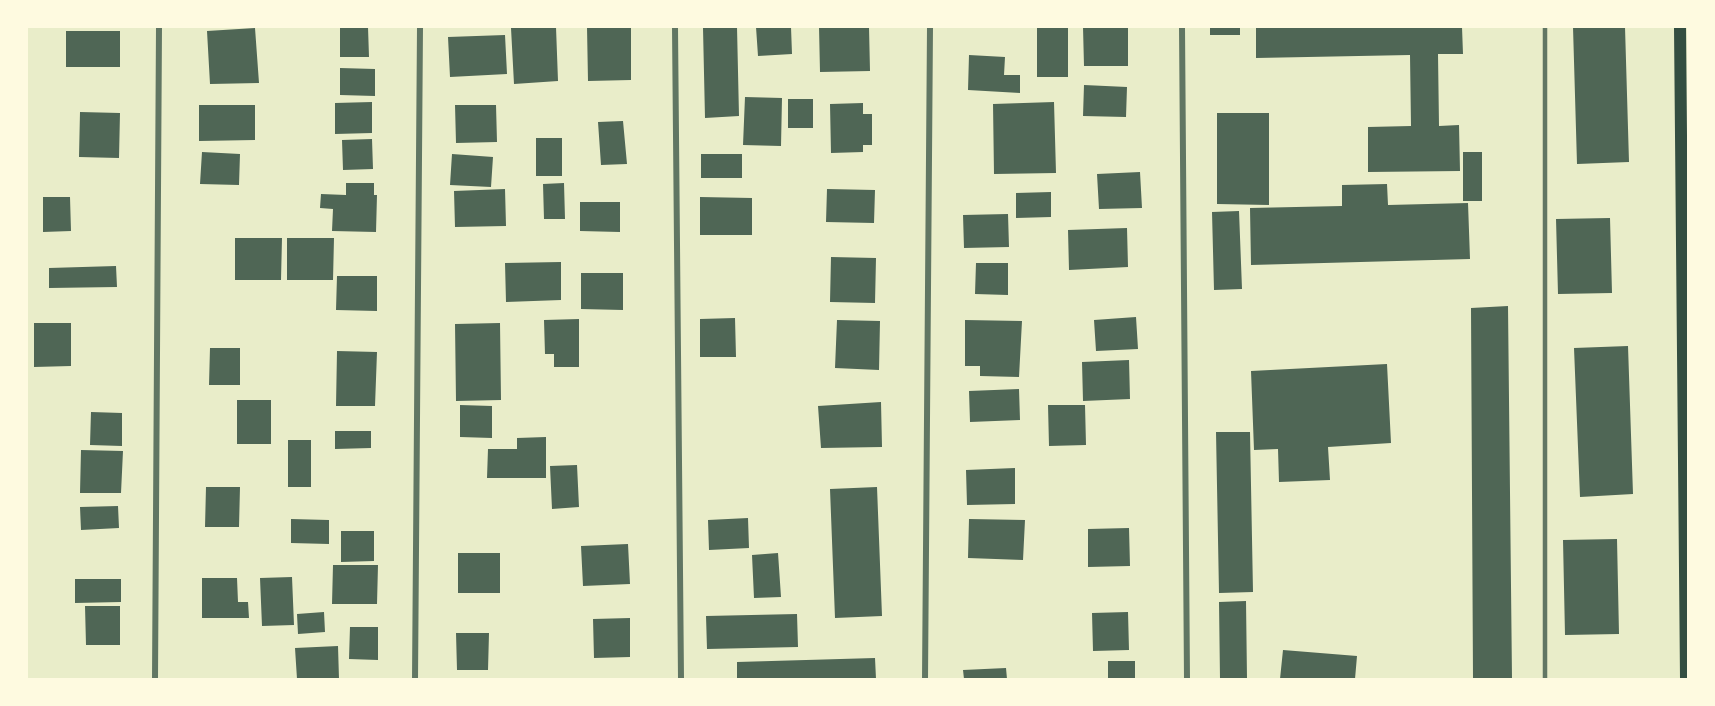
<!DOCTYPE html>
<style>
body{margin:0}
#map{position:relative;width:1715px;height:706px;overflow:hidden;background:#e9edc9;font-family:Barlow,sans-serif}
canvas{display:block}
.frame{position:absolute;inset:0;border:28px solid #fefae0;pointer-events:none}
</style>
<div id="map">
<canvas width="1715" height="706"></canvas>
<div class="frame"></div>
</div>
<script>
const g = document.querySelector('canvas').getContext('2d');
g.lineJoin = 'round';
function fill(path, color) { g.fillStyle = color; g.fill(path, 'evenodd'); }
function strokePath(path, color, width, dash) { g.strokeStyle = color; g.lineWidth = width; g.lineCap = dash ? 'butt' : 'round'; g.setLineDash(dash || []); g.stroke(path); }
const building = new Path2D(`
 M340 27H368L369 57H340Z
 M556 27 558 81 514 84 511 28Z
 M587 27H631V80L588 81Z
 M737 27 739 116 705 118 703 28Z
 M756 27H791L792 54 758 56Z
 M819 27H869L870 71 820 72Z
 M1037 27H1068V77H1037Z
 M1083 27H1128V66H1084Z
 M1210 27H1240V35H1210Z
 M1256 27H1462L1463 54H1438L1439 126 1459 125 1460 171 1368 172V127L1411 126 1410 55 1256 58Z
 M1573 27H1625L1629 162 1577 164Z
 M255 28 259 83 210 84 207 31Z
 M66 31H120V67H66Z
 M505 35 507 74 450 77 448 37Z
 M969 55 1005 57 1004 75H1020V93L968 90Z
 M340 68 375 69V96L340 95Z
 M1084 85 1127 87 1126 117 1083 116Z
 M745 97 782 98 781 146 743 145Z
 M788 99H813V128H788Z
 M372 102V133L335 134V103Z
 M1054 102 1056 173 994 174 993 104Z
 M863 103V114H872V145H863V152L831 153 830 104Z
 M199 105H255V140L199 141Z
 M455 105H496L497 142 456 143Z
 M80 112 120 113 119 158 79 157Z
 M1217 113H1269V205L1217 204Z
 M623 121 627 164 601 165 598 122Z
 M536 138H562V176H536Z
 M372 139 373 169 343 170 342 140Z
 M202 152 240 154 239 185 200 184Z
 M1463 152H1482V201H1463Z
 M452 154 493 157 491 187 450 185Z
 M701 154H742V178H701Z
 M1140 172 1142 208 1099 209 1097 174Z
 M346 183H374V195H377L376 232 332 231 333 209 320 208 321 194 346 195Z
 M564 183 565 219H544L543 184Z
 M1387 184 1388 205 1468 203 1470 259 1251 265 1250 208 1342 206V185Z
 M505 189 506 226 455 227 454 191Z
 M827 189 875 190 874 223 826 222Z
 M1051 192V217L1016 218V193Z
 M43 197H70L71 231 43 232Z
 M700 197 752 198V235H700Z
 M580 202H620V232L580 231Z
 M1239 211 1242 289 1214 290 1212 212Z
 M1008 214 1009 247 964 248 963 215Z
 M1610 218 1612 293 1558 294 1556 219Z
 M1127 228 1128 267 1069 270 1068 230Z
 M235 238H282L281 280H235Z
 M287 238H334L333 280H287Z
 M831 257 876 258 875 303 830 302Z
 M561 262V300L506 302 505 263Z
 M976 263H1008V295L975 294Z
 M116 266 117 287 49 288V268Z
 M581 273H623V310L581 309Z
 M337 276H377V311L336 310Z
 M1508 306 1512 679H1473L1471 308Z
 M1136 317 1138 349 1096 351 1094 320Z
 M735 318 736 357H700V319Z
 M579 319V367H554V354H545L544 320Z
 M837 320 880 321 879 370 835 368Z
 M965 320 1022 321 1019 377 980 376V366H965Z
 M34 323H71V366L34 367Z
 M500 323 501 400 456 401 455 324Z
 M1628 346 1633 494 1580 497 1574 348Z
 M210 348H240V385H209Z
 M337 351 377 352 375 406H336Z
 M1129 360 1130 399 1083 401 1082 362Z
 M1387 364 1391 443 1328 447 1330 480 1279 482 1278 449 1254 450 1251 371Z
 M1019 389 1020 420 970 422 969 391Z
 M237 400H271V444H237Z
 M881 402 882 447 821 448 818 406Z
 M460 405 492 406V438L460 437Z
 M1048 405H1085L1086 445 1049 446Z
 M91 412 122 413V446L90 445Z
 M335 431H371V448L335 449Z
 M1216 432H1250L1253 592 1219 593Z
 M546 437V478H487L488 449H517V438Z
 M288 440H311V487H288Z
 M81 450 123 451 121 493H80Z
 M577 465 579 507 552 509 550 466Z
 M1015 468V504L967 505 966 470Z
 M206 487H240L239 527H205Z
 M877 487 882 616 835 618 830 489Z
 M118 506 119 528 81 530 80 507Z
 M748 518 749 548 709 550 708 520Z
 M291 519 329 520V544L291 543Z
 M969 519 1025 520 1023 560 968 558Z
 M1129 528 1130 566 1088 567V529Z
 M341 531H374V561L341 562Z
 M1617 539 1619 634 1565 635 1563 540Z
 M628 544 630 584 583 586 581 546Z
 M458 553H500V593H458Z
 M778 553 781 597 754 598 752 555Z
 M333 565H378L377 604H332Z
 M292 577 294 625 262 626 260 578Z
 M202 578H237L238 602H248L249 618H202Z
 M75 579H121V602L75 603Z
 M1246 601 1247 679H1220L1219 602Z
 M85 606H120V645H86Z
 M324 612 325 632 298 634 297 614Z
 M1128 612 1129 650 1093 651 1092 613Z
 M797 614 798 647 707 649 706 616Z
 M630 618V657L594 658 593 619Z
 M350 627H378V660L349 659Z
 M456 633H489L488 670H457Z
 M338 646 339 679H297L295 648Z
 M1283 650 1357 656 1355 679H1280Z
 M875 658 876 679H737V662Z
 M1108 661H1135V679H1108Z
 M1006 668 1007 679H964L963 670Z`);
const service = new Path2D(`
 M1545 27V679`);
const minor = new Path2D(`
 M675 27 681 679
 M1182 27 1187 679
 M155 679 159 27
 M415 679 420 27
 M925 679 930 27`);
const secondary = new Path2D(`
 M1680 27 1686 679`);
fill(building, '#4f6655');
strokePath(service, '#617663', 4.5);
strokePath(minor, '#617663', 6);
strokePath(secondary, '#344e41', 12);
</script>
